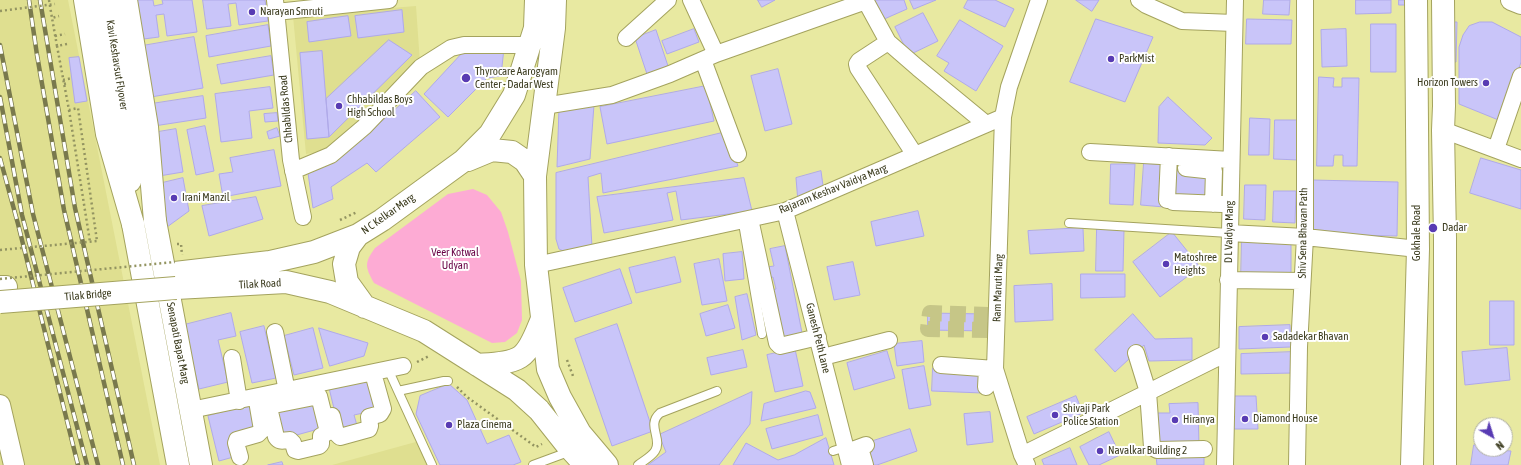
<!DOCTYPE html>
<style>
body{margin:0}
#map{position:relative;width:1521px;height:465px;overflow:hidden;background:#e8e9a1;font-family:"Asap Condensed",sans-serif}
canvas{display:block}
.north{position:absolute;left:1473px;top:417px;width:40px;height:40px;box-sizing:border-box;background:#fff;border:1px solid #b1b1a5;border-radius:50%;rotate:141deg;font-size:11px;font-weight:700;line-height:16px;text-align:center;color:#3c3c1f}
.north::after{content:'';display:block;margin:auto;width:14px;height:18px;background:#583bb3;clip-path:polygon(50% 0,100% 100%,50% 72%,0 100%)}
</style>
<div id="map">
<canvas width="1521" height="465"></canvas>
<div class="north">N</div>
</div>
<script>
const g = document.querySelector('canvas').getContext('2d');
g.lineJoin = 'round';
function fill(path, color) { g.fillStyle = color; g.fill(path, 'evenodd'); }
function strokePath(path, color, width, dash) { g.strokeStyle = color; g.lineWidth = width; g.lineCap = dash ? 'butt' : 'round'; g.setLineDash(dash || []); g.stroke(path); }
function label(font, color, halo, rows, align = 'center') {
  g.font = font + ' "Asap Condensed",sans-serif'; g.lineWidth = 4; g.setLineDash([]); g.textBaseline = 'middle'; g.strokeStyle = halo; g.fillStyle = color; for (const [text, x, y, turn = 0] of rows) {
    g.save(); g.translate(x, y); g.rotate((+turn || 0) * Math.PI / 180); g.textAlign = isNaN(turn) ? turn : align; if (halo) g.strokeText(text, 0, 0); g.fillText(text, 0, 0); g.restore();
  }
}
const built = new Path2D(`
 M0 0H68L160 465H0Z
 M416 6 420 63 333 150 306 154 293 16Z
 M423 440 434 465H332Z`);
const green = new Path2D(`
 M473 189 487 195 501 212 508 232 521 281 522 320 517 333 505 342 492 343 374 283C365 267 364 263 375 248L448 194Z`);
const building = new Path2D(`
 M129 0H153L154 6 163 4 162 0H192L197 32 167 36 164 14 156 15 159 37 136 40Z
 M203 0H265L268 21 239 25 236 3 228 4 231 26 207 29Z
 M758 0H775L762 7Z
 M874 0H904L907 9 882 20Z
 M910 0H936L914 9Z
 M968 0H995L1014 9 1005 27 964 8Z
 M1076 0H1099L1092 11Z
 M1264 0H1290L1289 15 1263 14Z
 M1356 0H1391V13L1356 14Z
 M1399 0H1406V5H1399Z
 M402 10 404 32 358 38 355 16Z
 M923 13 938 41 909 55 895 27Z
 M348 16 351 36 309 42 307 22Z
 M1096 19 1153 37 1125 102 1070 82Z
 M1247 19 1292 20 1291 44H1246Z
 M960 20 1003 46 976 91 944 71 949 63 937 56Z
 M1448 22H1457L1456 62H1447Z
 M1480 22H1492L1521 37V62L1501 121 1459 104V47L1463 35 1469 26Z
 M1371 24H1396V72H1371Z
 M268 25 271 46 209 57 206 36Z
 M694 29 699 42 667 54 662 41Z
 M1346 29 1347 66 1322 67 1321 30Z
 M656 30 668 66 647 74 635 38Z
 M194 37 203 88 151 97 142 46Z
 M389 40 412 55 329 137 326 99Z
 M504 48 501 76 487 78 448 117 424 94 463 52Z
 M322 51 329 137 307 139 300 53Z
 M271 56 274 75 221 84 217 65Z
 M79 57 87 101 75 103 69 58Z
 M778 69 792 124 765 131 751 76Z
 M1319 77 1334 78 1333 87H1342V78H1359L1357 166H1343V155H1334L1333 166H1317Z
 M706 86 714 121 607 144 600 107Z
 M270 87 273 108 249 111 252 138 221 142 215 94Z
 M416 91 440 117 376 172 367 163 331 187 333 199 313 208 308 173 362 139Z
 M203 96 206 118 154 126 151 104Z
 M1168 97 1212 138 1205 145 1158 143 1159 107Z
 M594 105 590 159 557 167 559 108Z
 M277 113 278 121 265 122 264 114Z
 M1250 118 1270 119 1269 155H1249Z
 M1275 120H1299V160L1274 159Z
 M205 126 214 171 196 175 187 130Z
 M277 128 280 136 269 139 267 132Z
 M176 129 183 172 159 176 152 133Z
 M726 132 738 166 603 193 601 173 588 177 592 247 568 253 559 249 556 239V173Z
 M274 150 281 186 223 197 219 174 233 172 230 158Z
 M1481 158 1521 170V209L1470 193Z
 M1144 163 1167 165 1164 207 1141 205Z
 M1111 164H1135L1133 205 1110 204Z
 M821 171 824 193 798 202 796 178Z
 M1172 171H1209V201L1171 199Z
 M183 178 189 211 167 227 158 184Z
 M744 178 752 211 681 220 676 191 667 193 673 220 604 233 597 197Z
 M1312 180 1398 182 1397 236 1310 234Z
 M1245 185H1266L1265 220 1244 219Z
 M1274 191H1296L1295 223 1273 222Z
 M256 197 263 219 209 236 202 206Z
 M918 211 924 236 876 246 871 222Z
 M1083 228 1084 251 1030 254 1028 231Z
 M1097 229H1124L1123 271H1096Z
 M1172 232 1200 267 1160 297 1133 262Z
 M1242 238 1291 239V277L1241 279Z
 M785 246 803 338 784 341 777 303 772 304 770 290 776 289 773 277 769 278 767 267 774 266 770 249Z
 M742 252 744 279 725 281 723 254Z
 M675 257 681 282 636 293 629 268Z
 M719 259 727 301 702 305 694 264Z
 M853 262 860 295 834 300 827 267Z
 M620 269 632 303 575 322 563 288Z
 M1081 274H1125V297L1081 298Z
 M1052 284 1053 320 1015 322 1014 286Z
 M747 294 756 335 742 340 735 297Z
 M1490 301H1514V345H1490Z
 M728 305 735 328 706 336 700 314Z
 M231 313 236 336 218 340 228 382 199 389 184 325Z
 M928 313 987 314V331L928 330Z
 M1133 314 1155 339 1192 338V360L1149 361 1144 345 1115 372 1095 350Z
 M617 324 653 431 612 446 575 339Z
 M1290 325 1291 347 1239 349V327Z
 M264 326 276 378 252 383 240 332Z
 M313 328 323 368 294 375 284 336Z
 M319 328 368 343 364 356 330 366Z
 M922 341 924 362 897 366 894 344Z
 M1507 348 1510 380 1465 385 1462 352Z
 M795 349 803 386 775 392 767 355Z
 M743 350 747 367 711 375 707 358Z
 M887 351 895 378 854 390 847 363Z
 M1293 352 1294 373 1241 374V354Z
 M924 366 931 405 909 409 902 370Z
 M933 368 983 371 982 393 932 391Z
 M369 379 377 410 354 415 358 429 340 433 329 388Z
 M449 384 467 400 487 444 509 435 521 462 513 465H440L416 414 420 396Z
 M806 391 810 392 816 408 761 421 764 404Z
 M752 392 750 424 719 465H648L666 452 659 435Z
 M1076 396 1083 413 1034 434 1027 417Z
 M1233 396H1256L1258 429H1234Z
 M315 398 322 428 282 439 274 407Z
 M1198 403 1199 447 1159 448 1152 413H1170L1169 404Z
 M251 405 257 430 237 456 219 461 208 416Z
 M990 412 993 442 967 445 964 414Z
 M818 415 823 435 772 449 766 429Z
 M910 429 917 451 877 465H870L867 443Z
 M1109 432 1120 455 1099 465H1089L1080 447Z
 M826 438 834 465H733L746 443 778 460 794 455Z
 M1474 445 1481 446V449L1511 451 1508 465H1471Z
 M1070 448 1077 465H1044L1042 460Z
 M1204 455V465H1157L1156 456Z
 M282 462 283 465H268Z`);
const minorTunnel = new Path2D(`
 M988 330 928 329 930 313 988 315`);
const path = new Path2D(`
 M49 0 52 18
 M55 36 65 34
 M67 44 57 46 69 110 78 108 97 241
 M57 46 52 18 59 16
 M63 80 72 78
 M64 84 68 83
 M69 110 90 242
 M340 220 357 212
 M177 244H181L182 255
 M567 360 573 376
 M417 362 429 356
 M457 387 467 397 536 447 542 444`);
const service = new Path2D(`
 M1069 223 1229 233
 M744 229 762 334
 M388 369 398 391
 M833 451 846 447
 M432 465 398 391 444 381H448
 M533 465 571 451
 M638 465C643 461 651 457 655 451 663 439 646 425 660 413L717 391`);
const minor = new Path2D(`
 M275 0 291 160 303 217
 M691 0 716 54
 M865 0 888 42 918 68 986 124
 M1139 0 1146 5 1182 21 1234 23
 M276 12 389 0
 M626 38 668 0
 M888 42 859 61 857 64 858 68 915 155
 M703 60 738 154
 M544 106 612 95 670 74 716 54 866 1
 M1003 117 995 369 1022 455 1027 465
 M1443 130 1521 159
 M1496 149 1521 76
 M1090 152 1231 160
 M1186 168 1214 171 1213 204
 M293 171 331 155 364 127 421 67 451 48 464 45H529
 M1167 200 1169 156
 M1173 202 1222 204
 M785 211 850 465
 M750 219 777 343 780 346 818 337
 M1229 233 1305 237 1418 249
 M536 265 785 211 1003 117 1009 87 1039 0
 M1228 280 1302 281
 M275 332 287 391
 M1136 353 1148 392 1152 447 1157 450 1204 449
 M823 357 889 340
 M232 358 239 401
 M941 365 995 369
 M986 387 987 369
 M266 395 276 437C280 443 284 440 290 440L293 443 295 450 298 451 319 446 321 444V436L328 432 319 396 269 406
 M191 410 403 366
 M332 416 336 433 340 437 369 429 370 426 369 417 380 414 383 409 373 373
 M860 448 865 465
 M847 452 866 445
 M1022 455 1227 353
 M240 457 236 443 237 440 258 434 262 430 257 401
 M1225 465 1235 0
 M1297 465 1299 347 1305 237V0`);
const tertiary = new Path2D(`
 M1511 0 1521 4
 M0 405 14 465`);
const secondary = new Path2D(`
 M155 221 201 465
 M133 224 178 465`);
const primary = new Path2D(`
 M85 0 107 134 133 224
 M106 0 127 130 130 181
 M126 0 147 127 155 221
 M555 0 554 28 535 176 536 265 548 369 560 397 580 433 607 465
 M1443 0 1444 106 1443 130 1445 238V465
 M468 160 492 150 512 152 525 161 535 176
 M175 273 270 262 314 252 358 235
 M0 287H6
 M176 288 286 282 330 292 424 331 517 390 539 410 566 444 585 465
 M365 307 347 282 344 264 349 247 358 235 382 220 463 161 490 134 514 95 535 28 536 0
 M477 365C490 364 509 364 520 357 531 350 537 330 542 319
 M1412 465 1418 249 1416 0`);
const rail = new Path2D(`
 M29 0 37 55 64 210 123 465
 M40 0 75 208 134 465
 M0 45 33 214 98 465
 M0 97 22 215 87 465
 M0 158 18 224 78 465`);
const pathBridge = new Path2D(`
 M0 11 55 4
 M0 250 97 241
 M0 279 175 262`);
const primaryBridge = new Path2D(`
 M0 302 176 288`);
const markers = [
 [252,12,4,"#583bb3"],
 [1111,59,4,"#583bb3"],
 [466,78,5,"#583bb3"],
 [1486,83,4,"#583bb3"],
 [339,106,4,"#583bb3"],
 [174,198,4,"#583bb3"],
 [1433,228,5,"#583bb3"],
 [1166,264,4,"#583bb3"],
 [1265,337,4,"#583bb3"],
 [1055,415,4,"#583bb3"],
 [1245,419,4,"#583bb3"],
 [1175,420,4,"#583bb3"],
 [449,425,4,"#583bb3"],
 [1100,451,4,"#583bb3"]
];
const poiNames = [
 ["Narayan Smruti",260,12],
 ["ParkMist",1119,59],
 ["Thyrocare Aarogyam",475,72],
 ["Center - Dadar West",475,85],
 ["Horizon Towers",1478,83,"right"],
 ["Chhabildas Boys",347,100],
 ["High School",347,113],
 ["Irani Manzil",182,198],
 ["Dadar",1442,228],
 ["Matoshree",1174,258],
 ["Heights",1174,271],
 ["Sadadekar Bhavan",1273,337],
 ["Shivaji Park",1063,409],
 ["Police Station",1063,422],
 ["Diamond House",1253,419],
 ["Hiranya",1183,420],
 ["Plaza Cinema",457,425],
 ["Navalkar Building 2",1108,451]
];
const streetNames = [
 ["Kavi Keshavsut Flyover",117,65,81],
 ["Chhabildas Road",286,109,-95],
 ["Rajaram Keshav Vaidya Marg",833,189,-22],
 ["N C Kelkar Marg",388,214,-35],
 ["D L Vaidya Marg",1229,232,-89],
 ["Shiv Sena Bhavan Path",1303,233,-89],
 ["Gokhale Road",1417,233,-90],
 ["Tilak Road",260,284,-3],
 ["Ram Maruti Marg",998,288,-88],
 ["Tilak Bridge",88,295,-5],
 ["Ganesh Peth Lane",818,338,76],
 ["Senapati Bapat Marg",178,343,79]
];
const parkNames = [
 ["Veer Kotwal",455,253],
 ["Udyan",455,266]
];
fill(built, '#dfdf90');
fill(green, '#fdabd4');
fill(building, '#c9c5f9');
strokePath(building, '#afa9e9', 1);
strokePath(minorTunnel, '#c6c687', 16, [16, 8]);
strokePath(service, '#a4a35e', 10);
strokePath(minor, '#a4a35e', 18);
strokePath(tertiary, '#a4a35e', 22);
strokePath(secondary, '#a4a35e', 24);
strokePath(primary, '#a4a35e', 24);
strokePath(path, '#939461', 2.5, [2, 3]);
strokePath(service, '#fff', 8);
strokePath(minor, '#fff', 16);
strokePath(tertiary, '#fff', 20);
strokePath(secondary, '#fff', 22);
strokePath(primary, '#fff', 22);
strokePath(rail, '#79794d', 4.5);
strokePath(rail, '#fff', 3, [9]);
strokePath(primaryBridge, '#a4a35e', 24, []);
strokePath(pathBridge, '#939461', 2.5, [2, 3]);
strokePath(primaryBridge, '#fff', 22);
for (const [x, y, r, color] of markers) { const dot = new Path2D(); dot.arc(x, y, r, 0, 2 * Math.PI); g.fillStyle = color; g.fill(dot); strokePath(dot, '#fff', 1.5); }
label('11px', '#3c3c1f', '#fff', poiNames, 'left');
label('11px', '#3c3c1f', '#fff', streetNames);
label('11px', '#670044', '#fff', parkNames);
</script>
